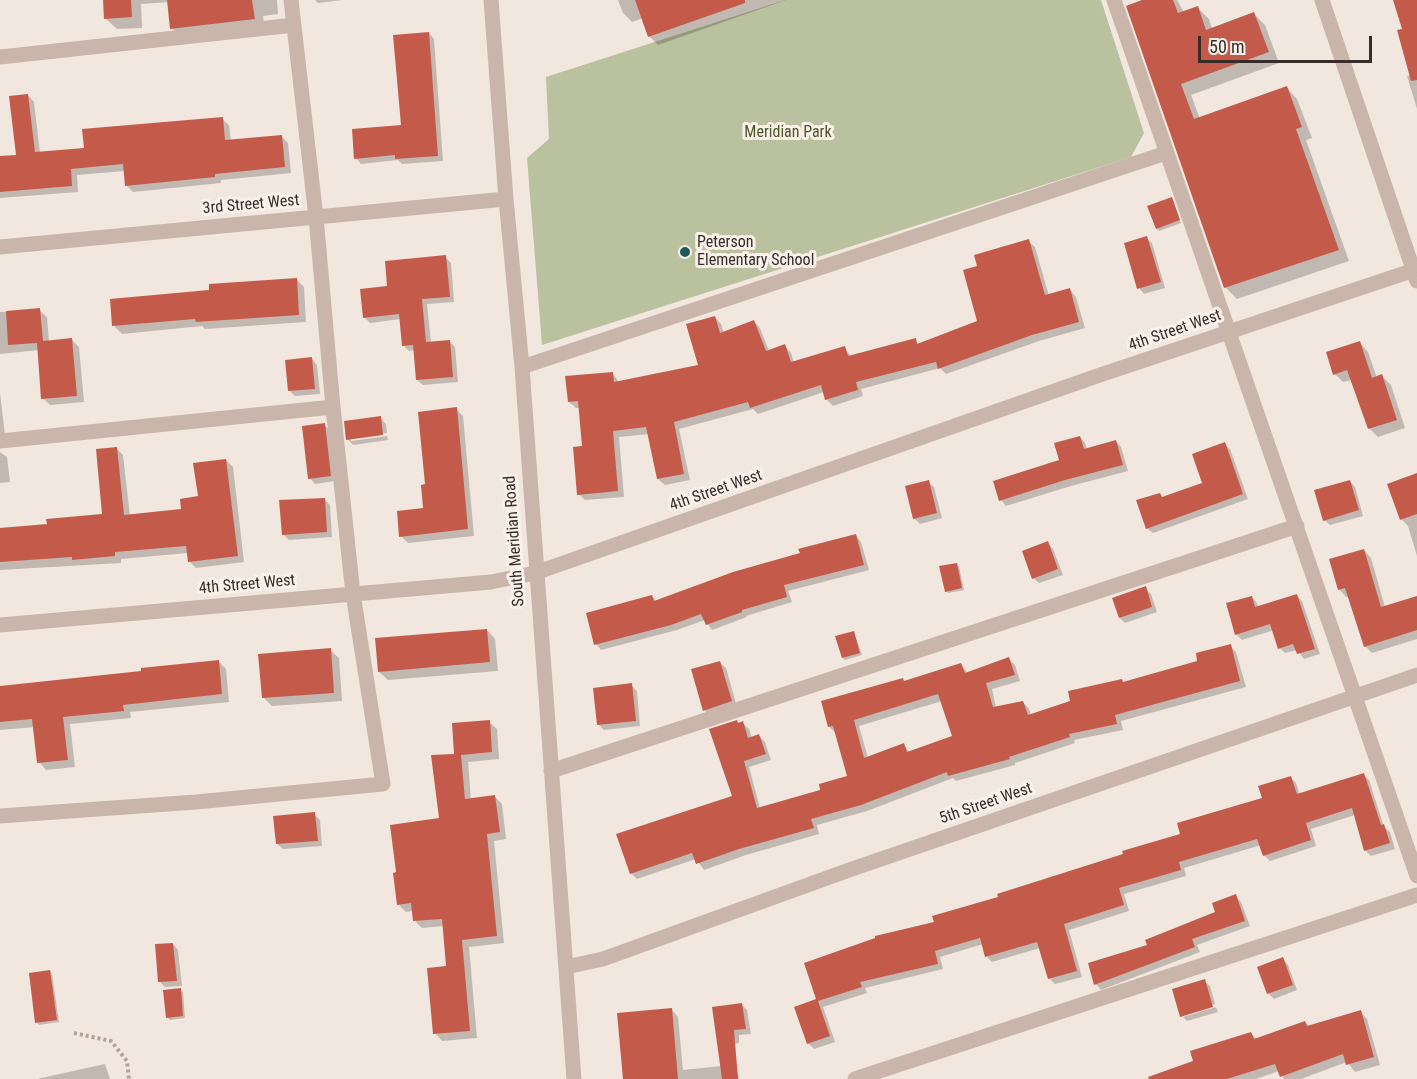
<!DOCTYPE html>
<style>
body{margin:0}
#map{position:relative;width:1417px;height:1079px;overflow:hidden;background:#f2e7de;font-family:"Roboto Condensed",sans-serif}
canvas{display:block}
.scale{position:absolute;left:1198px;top:36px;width:174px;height:27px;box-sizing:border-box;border:3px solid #382c29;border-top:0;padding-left:8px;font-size:18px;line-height:21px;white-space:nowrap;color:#382c29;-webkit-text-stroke:4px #faf1ea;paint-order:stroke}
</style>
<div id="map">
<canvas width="1417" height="1079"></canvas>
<div class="scale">50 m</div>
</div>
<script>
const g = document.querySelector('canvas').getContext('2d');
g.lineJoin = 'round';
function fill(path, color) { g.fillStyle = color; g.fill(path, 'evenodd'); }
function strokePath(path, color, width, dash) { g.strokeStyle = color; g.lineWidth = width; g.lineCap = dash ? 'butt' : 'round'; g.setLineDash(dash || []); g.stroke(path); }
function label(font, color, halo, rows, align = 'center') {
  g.font = font + ' "Roboto Condensed",sans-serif'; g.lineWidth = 6; g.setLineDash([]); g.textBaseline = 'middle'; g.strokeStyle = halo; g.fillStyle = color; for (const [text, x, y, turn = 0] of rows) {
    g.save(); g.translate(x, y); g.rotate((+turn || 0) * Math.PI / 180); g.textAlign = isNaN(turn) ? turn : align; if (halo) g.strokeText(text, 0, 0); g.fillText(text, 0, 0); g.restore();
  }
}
const green = new Path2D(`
 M785 0H1101L1144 133 1131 157 542 345 527 158 549 139 546 77Z`);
const shadow = new Path2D(`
 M105 0H277L278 14 263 16 265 30 182 39 172 28 169 2 141 4 142 28 117 29 106 19Z
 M315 0H343L318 3Z
 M618 0H786L658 45 649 36 643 18 632 22 623 13Z
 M1147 0H1177L1184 12 1198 8 1209 19 1212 29 1254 14 1265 25 1279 63 1191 95 1200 119 1286 87 1297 99 1312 138 1306 140 1349 261 1237 299 1225 287Z
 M1395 0H1417V109L1407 76 1411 75 1404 30Z
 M429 33 434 39 443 161 402 164 398 160 361 164 356 158 402 126Z
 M28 95 34 102 40 153 85 149 222 119 229 125 231 141 282 137 288 143 291 173 221 180V183L133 192 127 186 125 171 77 175 78 192 0 198V158L17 156Z
 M1172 199 1181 223 1159 231 1157 229Z
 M1146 238 1152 243 1165 288 1144 294 1139 288Z
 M1028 241 1035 247 1049 296 1070 290 1076 297 1085 328 1039 341 946 374 940 368 861 389 863 396 833 406 826 399 824 392 758 414 753 409 679 429 690 480 665 485 658 479 649 434 619 437 624 497 585 500 579 494 584 447 580 408H576L569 402 612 373 619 382 700 366 715 317 721 324 724 334 754 321 760 328 769 351 785 346 791 353 794 363 844 348 852 357 915 340 919 344 978 322 979 267Z
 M445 257 451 263 454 302 427 304 431 343 449 341 455 347 458 382 423 385 417 380 415 350 409 351 403 345 401 319 370 323 364 317 388 288Z
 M296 279 304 287 306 322 205 329 202 326 122 334 114 326 211 291Z
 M39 310 47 317 49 342 72 340 79 347 84 402 50 405 43 398 39 350 0 354V312Z
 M1360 343 1368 352 1377 378 1382 376 1391 385 1405 428 1378 437 1369 428 1352 380 1343 382 1335 374Z
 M312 359 317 365 320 394 295 396 290 391Z
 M0 393 5 435 0 437Z
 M456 409 463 416 474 536 408 543 401 536 425 509 426 486Z
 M380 418 386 424 387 433 351 438V441L387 436 388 440 353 445 348 439Z
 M324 425 330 430 335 481 315 484 310 478Z
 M1080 437 1085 443 1087 449 1116 441 1121 447 1128 471 1071 486 1006 506 1001 500 1061 461Z
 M1224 444 1230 449 1248 499 1153 533 1147 528 1160 495 1163 498 1204 484Z
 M117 449 123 455 130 516 183 511 199 498 226 460 233 467 244 562 196 568 189 561 188 553 121 559V563L0 570V528L48 526 104 515Z
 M0 452 7 457 10 482 0 483Z
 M1417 475V556L1408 526 1402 520 1389 485Z
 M1350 481 1355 487 1363 516 1330 525 1324 520Z
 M928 482 934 487 942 518 920 524 914 518Z
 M324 499 330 505 332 537 289 540 283 534Z
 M856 536 861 542 869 570 788 591 792 602 746 616 747 617 712 630 705 620 677 630 601 650 596 644 652 596 657 602Z
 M1048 543 1053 549 1063 575 1039 583 1033 578Z
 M1364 550 1371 558 1385 607 1417 597V639L1372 653 1365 646 1349 596 1346 597 1339 589Z
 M956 564 959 567 964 590 948 593 946 591Z
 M1145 588 1151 594 1157 612 1125 623 1120 618Z
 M1297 596 1302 601 1320 654 1304 659 1297 650 1285 653 1280 648 1274 630 1242 640 1236 634 1252 597 1257 603 1259 608Z
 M487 630 495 639 498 671 388 680 379 672Z
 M854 633 862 655 845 660 843 658Z
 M1230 646 1236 652 1246 687 1121 721 1123 730 1074 740 1075 743 1015 763V765L956 781 953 778 867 811 817 825 819 834 746 855 704 870 696 859 637 879 631 873 734 797 737 722 739 724 742 723 749 729 752 738 759 736 765 742 771 760 749 767 760 808 822 791 849 777 835 733 829 726 905 683 961 665 968 673 1009 659 1015 665 1020 681 992 689 996 708 1023 702 1029 709 1031 715 1124 683 1199 662ZM942 701 954 737 910 753 903 744 868 758 859 726Z
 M330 650 339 658 342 701 272 706 263 697Z
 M218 661 226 669 229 702 130 712 131 718 70 724 75 767 46 770 39 762 35 727 0 730V688L143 673Z
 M720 663 726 668 737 707 710 716 705 710Z
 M631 685 637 691 640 726 604 730 598 724Z
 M489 722 497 729 499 759 468 762 471 800 494 796 502 804 506 839 494 841 504 943 469 947 477 1038 442 1041 435 1033 448 967 444 926 422 928 414 920 413 911 406 912 398 904 441 819 456 755Z
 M1363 774 1369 780 1384 827 1390 832 1395 849 1371 856 1365 850 1355 815 1311 829 1316 846 1270 861 1264 855 1261 845 1184 868 1186 876 1124 894 1129 911 1069 930 1082 977 1055 984 1049 978 1040 948 992 962 986 956 983 944 940 957 943 969 865 988 867 993 823 1007 835 1042 814 1049 808 1043 796 1008 818 1000 936 923 1182 835 1264 799 1290 777 1296 783 1300 795Z
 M314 814 320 820 322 846 283 849 277 844Z
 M1235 896 1241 902 1250 926 1197 945 1200 952 1101 990 1096 984 1149 946 1217 913Z
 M173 944 178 950 182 986 165 987 160 982Z
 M1283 959 1288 965 1297 990 1274 999 1268 993Z
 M50 971 52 974 59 1022 39 1025 37 1022Z
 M1204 981 1210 986 1215 1004 1183 1014V1017L1182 1016Z
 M180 990 183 992 185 1018 170 1020 167 1017Z
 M741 1004 747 1010 751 1034 739 1035V1043L724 1046Z
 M1216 1007 1218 1012 1187 1021 1183 1017Z
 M671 1009 678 1017 683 1070 731 1065 738 1073 739 1079H639Z
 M1360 1011 1367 1019 1380 1065 1355 1072 1347 1062 1301 1079H1284L1279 1071 1256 1079H1147L1194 1061 1251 1033 1257 1040 1305 1022 1310 1027Z
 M105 1064 110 1079H37Z`);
const building = new Path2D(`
 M103 0H131L132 17 104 19Z
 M167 0H252L255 19 170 29Z
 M635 0H745V3L648 37Z
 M1142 0H1173L1178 13 1198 6 1206 30 1254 12 1269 52 1181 84 1194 119 1287 86 1302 127 1296 129 1339 250 1224 288 1126 6Z
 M1393 0H1417V80L1411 81 1397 30 1402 29Z
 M429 32 438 156 395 159V155L354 159 352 129 401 125 393 35Z
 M28 94 35 152 84 148 82 129 223 117 225 140 282 135 285 167 215 174V177L125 186 123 164 71 169 72 186 0 192V156L16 155 9 96Z
 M1172 197 1180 220 1156 229 1147 206Z
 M1147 236 1161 282 1137 289 1124 243Z
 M1029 239 1045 295 1070 288 1079 322 1032 335 938 369 936 362 856 382 858 390 825 400 821 385 750 408 748 402 674 422 684 474 657 479 646 427 613 431 618 491 577 495 573 447 582 446 578 401 568 402 565 376 613 372 614 382 698 365 686 324 715 316 720 333 754 320 766 351 785 344 791 362 845 346 848 356 916 338 917 344 977 321 963 270 977 266 974 255Z
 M446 255 450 297 422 299 426 342 450 340 453 377 416 380 413 345 402 346 399 314 363 318 360 289 387 286 385 261Z
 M297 278 299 315 196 322 195 319 112 326 110 299 209 290V284Z
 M40 308 43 341 72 338 77 396 41 399 37 343 8 345 6 311Z
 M1360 341 1372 378 1382 374 1397 420 1368 429 1347 370 1333 375 1326 352Z
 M312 357 315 389 288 391 285 360Z
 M457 407 468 529 399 537 397 511 423 508 421 485 425 484 418 412Z
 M381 416 383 435 346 440 344 421Z
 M325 423 331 476 308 479 302 426Z
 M1080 436 1084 449 1116 440 1123 465 1065 480 999 501 993 481 1059 460 1054 443Z
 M1225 442 1243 494 1146 529 1136 500 1160 493 1162 497 1202 483 1192 454Z
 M117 447 124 515 181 509 180 499 198 496 193 463 226 459 238 556 188 562 186 546 115 552V556L72 560V557L0 562V528L47 524 46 519 102 514 96 449Z
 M1417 473V514L1400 520 1387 484Z
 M929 480 937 513 913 519 905 486Z
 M1350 480 1359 510 1323 521 1314 490Z
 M325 498 327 532 282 535 279 500Z
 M856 534 864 565 784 585 787 597 742 610V612L706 625 701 614 671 625 594 645 586 613 652 595 654 601 733 572 800 553 798 549Z
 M1048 541 1058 569 1032 579 1022 551Z
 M1364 549 1381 607 1417 596V630L1364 647 1345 588 1338 590 1329 559Z
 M957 563 962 588 945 592 939 566Z
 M1146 586 1152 607 1119 618 1112 598Z
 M1297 594 1315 649 1297 654 1293 644 1278 649 1270 624 1235 635 1226 603 1252 596 1255 607Z
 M487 629 490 662 378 672 375 638Z
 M854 631 860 653 842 658 835 636Z
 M1231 644 1240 681 1115 715 1117 724 1069 734 1070 737 1009 757 1010 759 948 776 947 772 861 805 811 819 814 828 739 849 696 864 692 853 630 874 616 834 732 796 709 729 737 720 738 723 743 721 748 738 759 734 766 754 744 761 757 808 820 790 819 784 847 776 833 726 828 727 821 701 903 678 904 681 961 663 965 673 1009 657 1015 675 986 683 993 707 1023 701 1028 715 1070 701 1068 691 1122 679 1123 682 1197 661 1196 653ZM938 694 952 736 907 752 904 743 864 758 854 720Z
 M331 648 334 693 262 698 258 654Z
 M219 660 222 694 123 705 124 711 63 717 68 760 37 763 32 719 0 722V686L141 671V668Z
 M720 661 732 701 703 711 691 669Z
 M632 683 636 721 597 725 593 688Z
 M490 720 492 752 461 755 465 799 495 795 500 832 487 834 497 936 462 940 470 1031 433 1034 427 968 446 966 442 919 413 921 411 903 397 905 393 873 396 872 390 825 439 818 431 755 454 754 452 723Z
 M1364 773 1381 825 1384 824 1390 843 1364 851 1352 808 1306 823 1311 840 1263 856 1257 839 1179 862 1181 870 1119 888 1124 905 1064 924 1077 971 1048 979 1037 942 985 957 980 938 935 951 938 964 860 982 862 987 818 1001 830 1036 807 1044 794 1007 816 999 804 963 875 938V936L934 922 932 916 998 897 997 894 1123 854 1122 851 1180 834 1177 823 1262 798 1258 786 1291 776 1297 794Z
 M315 812 318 841 276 844 273 816Z
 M1236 894 1245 921 1192 939 1195 947 1094 985 1088 963 1147 945 1145 940 1215 912 1212 903Z
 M173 943 177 981 158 982 155 944Z
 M1283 957 1293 985 1267 994 1257 967Z
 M50 970 57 1020 35 1023 29 973Z
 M1205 979 1213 1007 1180 1017 1172 989Z
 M181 988 183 1016 166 1018 163 990Z
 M742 1003 746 1029 734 1030 738 1079H722L712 1007Z
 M672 1008 678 1079H623L617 1013Z
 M1361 1010 1374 1057 1346 1065 1343 1054 1280 1077 1275 1064 1227 1079H1149L1148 1077 1193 1061 1190 1051 1251 1032 1254 1039 1305 1021 1307 1026Z`);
const path = new Path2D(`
 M74 1033 111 1041 127 1061 129 1079`);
const minor = new Path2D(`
 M491 0 506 199 522 367 574 1079
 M1114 0 1417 876
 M1322 0 1417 281
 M0 57 294 25
 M0 247 506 199
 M522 367 1166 153
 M0 441 333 407
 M0 625 491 582 535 573 1097 376 1417 269
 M551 771 1297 526
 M0 816 196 802 383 784 353 594 333 407 316 217 291 0
 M566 967 603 959 852 869 1417 675
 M855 1079 1417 895`);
const markers = [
 [685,252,6,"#1f5957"]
];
const parkNames = [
 ["Meridian Park",788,133]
];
const streetNames = [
 ["3rd Street West",251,205,-5],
 ["4th Street West",1175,331,-19],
 ["4th Street West",716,491,-19],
 ["South Meridian Road",515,541,-94],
 ["4th Street West",247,585,-5],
 ["5th Street West",986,804,-19]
];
const poiNames = [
 ["Peterson",697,243],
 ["Elementary School",697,261]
];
fill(green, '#b9c19e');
fill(shadow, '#0003');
fill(building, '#c45b4a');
strokePath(path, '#b69f94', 4, [3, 3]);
strokePath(minor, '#cab5aa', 15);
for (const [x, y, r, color] of markers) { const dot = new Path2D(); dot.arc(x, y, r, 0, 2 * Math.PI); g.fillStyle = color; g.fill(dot); strokePath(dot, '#faf1ea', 2); }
label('16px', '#4b562d', '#faf1ea', parkNames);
label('16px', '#382c29', '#faf1ea', streetNames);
label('16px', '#382c29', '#faf1ea', poiNames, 'left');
</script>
